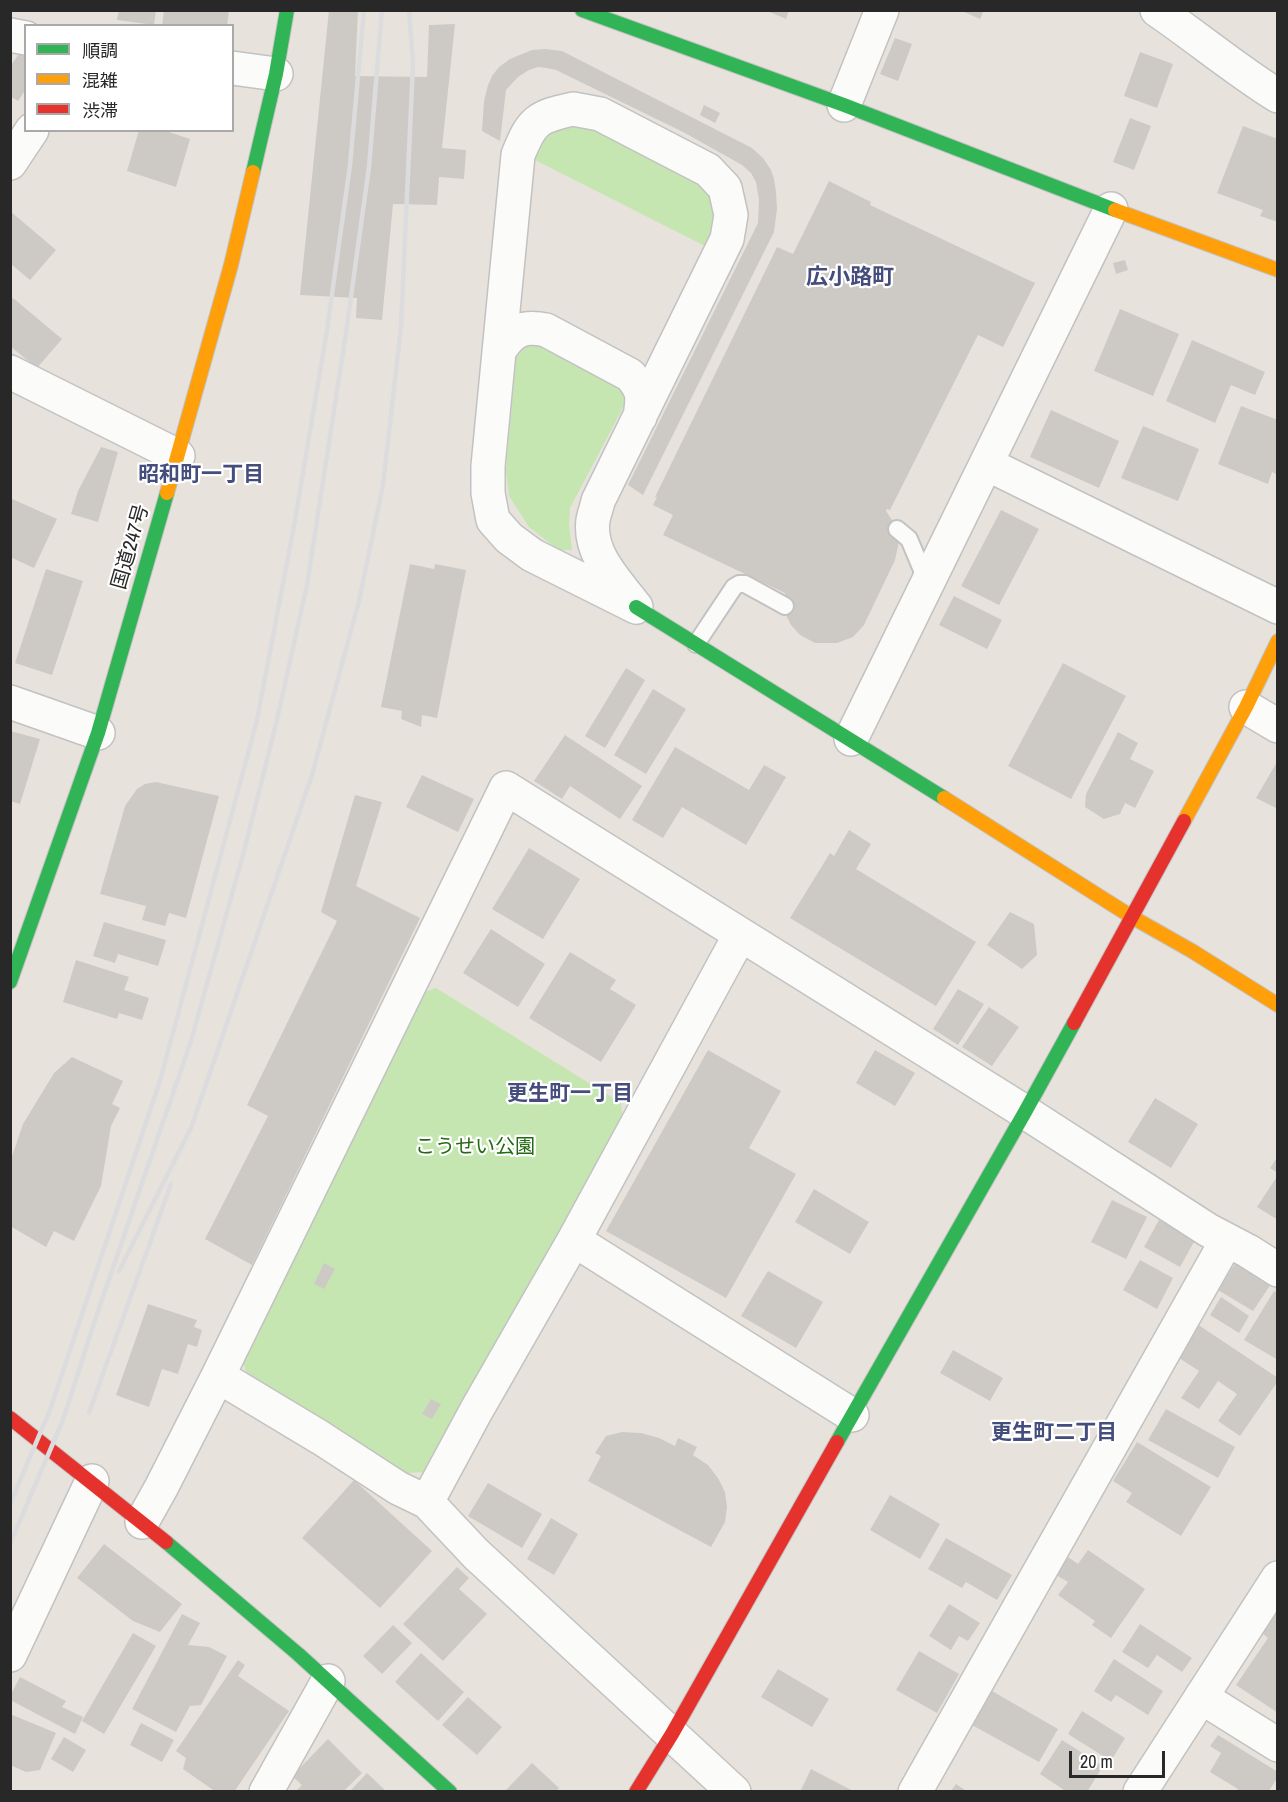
<!DOCTYPE html>
<meta charset="utf-8">
<style>
body{margin:0}
#map{position:relative;width:1288px;height:1802px;overflow:hidden;background:#e7e2dc;font-family:"Archivo Narrow","Noto Sans JP",sans-serif}
canvas{display:block}
.frame{position:absolute;inset:0;border:12px solid #282828;pointer-events:none}
.legend{position:absolute;left:24px;top:24px;width:210px;height:108px;box-sizing:border-box;background:#fff;border:2px solid #a9a9a9;margin:0;padding:8px 10px;list-style:none;font-size:18px;color:#282828}
.legend li{display:flex;align-items:center;gap:12px;height:30px}
.legend b{width:30px;border:2px solid #a9a9a9}
.scale{position:absolute;left:1069px;top:1751px;width:96px;height:27px;box-sizing:border-box;border:3px solid #282828;border-top:0;padding-left:8px;font-size:18px;line-height:21px;white-space:nowrap;color:#282828;-webkit-text-stroke:4px #fff;paint-order:stroke}
</style>
<div id="map">
<canvas width="1288" height="1802"></canvas>
<div class="frame"></div>
<ul class="legend">
<li><b style="height:8px;background:#30b455"></b>順調</li>
<li><b style="height:8px;background:#ff9f0a"></b>混雑</li>
<li><b style="height:8px;background:#e5322d"></b>渋滞</li>
</ul>
<div class="scale">20 m</div>
</div>
<script>
const g = document.querySelector('canvas').getContext('2d');
g.lineJoin = 'round';
function fill(path, color) { g.fillStyle = color; g.fill(path, 'evenodd'); }
function strokePath(path, color, width, dash) { g.strokeStyle = color; g.lineWidth = width; g.lineCap = dash ? 'butt' : 'round'; g.setLineDash(dash || []); g.stroke(path); }
function label(font, color, halo, rows, align = 'center') {
  g.font = font + ' "Archivo Narrow","Noto Sans JP",sans-serif'; g.lineWidth = 4.5; g.setLineDash([]); g.textBaseline = 'middle'; g.strokeStyle = halo; g.fillStyle = color; for (const [text, x, y, turn = 0] of rows) {
    g.save(); g.translate(x, y); g.rotate((+turn || 0) * Math.PI / 180); g.textAlign = isNaN(turn) ? turn : align; if (halo) g.strokeText(text, 0, 0); g.fillText(text, 0, 0); g.restore();
  }
}
const green = new Path2D(`
 M553 125H601L704 181 717 214 709 248 533 159 536 139Z
 M532 340 624 383 627 400 570 508 569 524 572 550H561L551 544 529 527 509 496 506 470 516 358Z
 M436 988 621 1103 623 1121 424 1472 406 1473 246 1372 242 1358 424 992Z`);
const building = new Path2D(`
 M119 10H156L154 25 117 20Z
 M164 10H229L227 26H162Z
 M329 10H358L355 76 427 77 429 25 455 24 442 148 466 150 464 179 439 177 437 205 393 204 382 320 356 318 357 298 300 295Z
 M765 10H789L786 19Z
 M960 10H984L980 19Z
 M895 38 912 44 898 81 880 74Z
 M545 49 562 51 752 148 763 158 771 170 774 179 776 192 777 209 774 232 643 495 628 485 758 223 759 200 756 182 751 173 742 165 685 133 556 70 547 68 538 67 529 70 518 77 506 90 500 141 482 131 484 101 488 85 492 76 499 67 510 59 532 50Z
 M20 52 26 56V92H24L18 101 10 96V67Z
 M1140 52 1173 64 1157 108 1124 96Z
 M704 105 720 113 715 123 700 115Z
 M1130 118 1151 126 1134 170 1113 162Z
 M1243 126 1278 139V222L1260 216 1263 210 1217 193Z
 M139 130H163L190 139 176 187 127 171Z
 M829 181 871 202 870 205 1035 283 1003 347 978 335 890 510 887 509 886 511 896 526 899 541 895 560 864 625 853 637 837 643H815L800 635 791 625 785 613V593L663 535 673 515 653 505 657 497H655L777 247 793 254Z
 M10 211 56 250 30 280 10 263Z
 M1125 260 1128 270 1116 274 1113 263Z
 M13 298 62 339 37 368 10 346V301Z
 M1120 309 1179 334 1153 396 1094 371Z
 M1192 340 1265 372 1255 395 1231 385 1215 423 1166 401Z
 M1241 406 1278 420V475L1272 472 1268 484 1218 464Z
 M1051 410 1119 441 1099 488 1030 457Z
 M1143 426 1199 449 1178 501 1121 478Z
 M101 447 118 452 98 522 71 514 78 491Z
 M10 498 57 519 34 568 10 557Z
 M1001 510 1039 529 999 605 961 586Z
 M410 564 434 569 435 564 466 570 437 718 422 715 421 727 401 719 402 711 381 707Z
 M46 569 83 581 52 675 15 663Z
 M954 596 1002 620 987 649 939 625Z
 M1063 663 1126 696 1071 799 1008 766Z
 M626 668 645 680 605 748 585 736Z
 M653 689 686 709 646 774 614 755Z
 M10 731 40 739 20 804 10 801Z
 M1118 732 1138 743 1130 759 1154 771 1135 808 1125 803 1120 814 1104 819 1085 807 1086 794Z
 M565 735 642 786 620 819 570 786 562 799 534 781Z
 M675 747 749 790 764 765 786 777 746 845 682 807 663 838 632 820Z
 M1278 760V809L1256 798Z
 M422 775 474 799 458 832 406 807Z
 M156 782 219 796 186 918 169 913 165 926 142 920 146 906 100 894 125 806 137 789 145 784Z
 M355 795 382 802 356 886 420 918 252 1265 205 1239 268 1116 247 1105 337 921 321 912Z
 M849 830 871 844 856 869 976 942 936 1006 790 918 830 853 834 856Z
 M529 848 580 879 543 939 492 909Z
 M1010 912 1034 924 1037 955 1022 969 987 945Z
 M104 922 166 940 158 966 118 954 115 963 93 956Z
 M491 929 545 964 518 1007 463 973Z
 M570 952 616 980 610 989 636 1005 601 1062 529 1018Z
 M76 960 129 977 124 990 149 998 142 1020 119 1013 117 1019 63 1002Z
 M958 989 984 1004 958 1045 933 1029Z
 M989 1007 1019 1027 992 1066 962 1047Z
 M708 1050 781 1091 749 1148 796 1174 726 1298 606 1231Z
 M875 1050 915 1073 895 1106 856 1083Z
 M72 1057 123 1081 112 1104 120 1108 111 1126 101 1186 74 1241 54 1231 46 1247 10 1226V1162L23 1124 54 1073Z
 M1155 1098 1198 1124 1171 1168 1128 1142Z
 M1278 1156V1173L1270 1168Z
 M1278 1175V1220L1257 1207Z
 M814 1189 869 1222 850 1254 795 1222Z
 M1112 1200 1147 1217 1126 1259 1091 1242Z
 M1159 1220 1195 1240 1180 1267 1144 1247Z
 M1140 1260 1173 1278 1157 1309 1123 1290Z
 M1236 1262 1271 1284 1253 1311 1218 1290Z
 M324 1263 335 1269 324 1289 314 1284Z
 M768 1271 823 1302 796 1348 741 1316Z
 M1274 1291 1278 1293V1360L1244 1340Z
 M1221 1297 1249 1316 1239 1333 1210 1315Z
 M148 1304 197 1320 194 1327 202 1330 197 1347 188 1344 178 1374 162 1369 149 1407 116 1395Z
 M1197 1324 1278 1378V1381L1240 1436 1218 1421 1237 1394 1218 1381 1199 1409 1181 1398 1199 1371 1176 1356Z
 M953 1350 1003 1378 990 1401 940 1373Z
 M431 1399 441 1404 432 1419 422 1414Z
 M1166 1409 1235 1447 1218 1478 1148 1440Z
 M622 1432 641 1433 659 1438 675 1446 678 1438 697 1447 693 1455 708 1465 718 1478 725 1492 727 1507 725 1522 711 1547 588 1481 601 1456 595 1453 606 1436Z
 M1137 1442 1211 1487 1181 1536 1126 1502 1132 1493 1113 1481Z
 M354 1480 432 1551 380 1608 302 1538Z
 M488 1483 542 1514 522 1548 468 1516Z
 M890 1495 940 1524 920 1559 870 1530Z
 M551 1518 578 1534 554 1575 527 1559Z
 M946 1538 1012 1575 997 1600 966 1582 962 1588 928 1569Z
 M104 1544 182 1604 160 1632 133 1621 77 1578Z
 M1088 1550 1145 1589 1111 1638 1092 1625 1095 1621 1058 1595 1068 1582 1056 1575 1068 1557 1078 1564Z
 M457 1567 469 1578 459 1589 487 1614 443 1661 403 1624Z
 M949 1604 980 1623 968 1641 959 1636 951 1650 929 1636Z
 M1278 1610V1713L1236 1685 1268 1638 1262 1633Z
 M182 1614 200 1623 188 1645 209 1647 227 1656 201 1705 190 1706 176 1732 132 1709Z
 M1140 1624 1192 1658 1182 1672 1157 1655 1148 1668 1122 1652Z
 M393 1625 412 1643 382 1674 363 1656Z
 M133 1633 156 1646 104 1734 82 1721Z
 M919 1651 959 1674 937 1713 896 1690Z
 M421 1653 464 1692 438 1721 395 1682Z
 M1114 1659 1163 1691 1148 1715 1116 1695 1111 1702 1094 1691Z
 M238 1660 245 1665 238 1676 289 1711 234 1792H216L183 1769 186 1758 176 1751Z
 M778 1669 829 1699 812 1727 761 1697Z
 M20 1677 66 1701 62 1707 83 1717 75 1734 10 1700V1696Z
 M992 1691 1058 1729 1039 1762 972 1725Z
 M468 1697 502 1727 477 1755 442 1725Z
 M1082 1711 1125 1738 1111 1761 1068 1734Z
 M10 1714 56 1733 40 1770 26 1772 10 1765Z
 M141 1723 174 1740 162 1762 130 1745Z
 M1218 1735 1278 1772V1777L1268 1792H1237L1238 1789 1210 1772 1221 1753 1210 1746Z
 M64 1737 86 1750 73 1772 51 1759Z
 M328 1739 362 1773 343 1792H295L302 1785 292 1776Z
 M1062 1740 1103 1766 1087 1792H1067L1040 1774Z
 M532 1763 559 1788 555 1792H508L506 1790Z
 M811 1769 855 1792H800Z
 M367 1773 387 1792H349Z
 M956 1784 968 1792H950Z`);
const lane = new Path2D(`
 M897 529 909 539 927 582
 M696 644 734 587 739 584H745L785 606`);
const street = new Path2D(`
 M1157 10C1198 38 1236 70 1278 96
 M10 35 26 38
 M232 68 276 74
 M844 105 882 10
 M573 109 600 114 708 170 725 188 731 215 727 239 598 501C597 507 594 514 593 520 588 554 617 582 636 607L532 555 509 538 493 520 488 493V466L518 155C532 120 537 117 573 109Z
 M10 163 32 130
 M499 351C512 331 522 325 546 330L630 375C644 391 643 397 640 417
 M10 372 178 456
 M987 464 1278 607
 M10 702 98 733
 M1246 707 1278 726
 M851 739 1111 209
 M574 1240 852 1415
 M218 1376 321 1438 398 1488 427 1502 476 1554 734 1792
 M427 1502 476 1411 574 1240 740 935
 M142 1522 161 1488 218 1376 506 788 1025 1112 1208 1230 1248 1251 1278 1270
 M10 1655 92 1481
 M1201 1697 1278 1745
 M266 1792 328 1681
 M915 1792 1227 1240
 M1140 1792 1278 1578`);
const fast = new Path2D(`
 M582 10 844 105 1115 210
 M253 172 276 74 287 10
 M636 607 944 798
 M10 982 98 733 167 493
 M837 1442 1025 1112 1074 1023
 M166 1542 298 1654 450 1792`);
const slow = new Path2D(`
 M1115 210 1278 270
 M167 493 231 265 253 172
 M944 798 1132 917 1192 951 1278 1005
 M1184 821 1246 707 1278 641`);
const jam = new Path2D(`
 M1074 1023 1184 821
 M10 1418 166 1542
 M636 1792 672 1734 837 1442`);
const rail = new Path2D(`
 M119 1271 191 1128 312 775 359 601 383 485 401 327 413 64 409 10
 M89 1413 171 1184
 M10 1504 50 1410 160 1081 257 720 294 526 327 330 350 165 364 10
 M10 1544 63 1420 96 1317 191 1041 243 855 276 724 307 585 346 333 369 167 382 10`);
const streetNames = [
 ["国道247号",131,547,-74]
];
const parkNames = [
 ["こうせい公園",475,1148]
];
const neighbourhoodNames = [
 ["昭和町一丁目",201,475],
 ["更生町一丁目",570,1094],
 ["更生町二丁目",1054,1433]
];
const quarterNames = [
 ["広小路町",850,278]
];
fill(green, '#c5e6b1');
fill(building, '#cdcac6');
strokePath(lane, '#c3c2c3', 20);
strokePath(street, '#c3c2c3', 36);
strokePath(fast, '#c3c2c3', 16);
strokePath(slow, '#c3c2c3', 16);
strokePath(jam, '#c3c2c3', 16);
strokePath(lane, '#fbfbfa', 16);
strokePath(street, '#fbfbfa', 33);
strokePath(fast, '#30b455', 14);
strokePath(slow, '#ff9f0a', 14);
strokePath(jam, '#e5322d', 14);
strokePath(rail, '#dcdcde', 4.5);
label('20px', '#282828', '#fff', streetNames);
label('20px', '#226a12', '#fff', parkNames);
label('bold 21px', '#444d7c', '#fff', neighbourhoodNames);
label('bold 22px', '#444d7c', '#fff', quarterNames);
</script>
